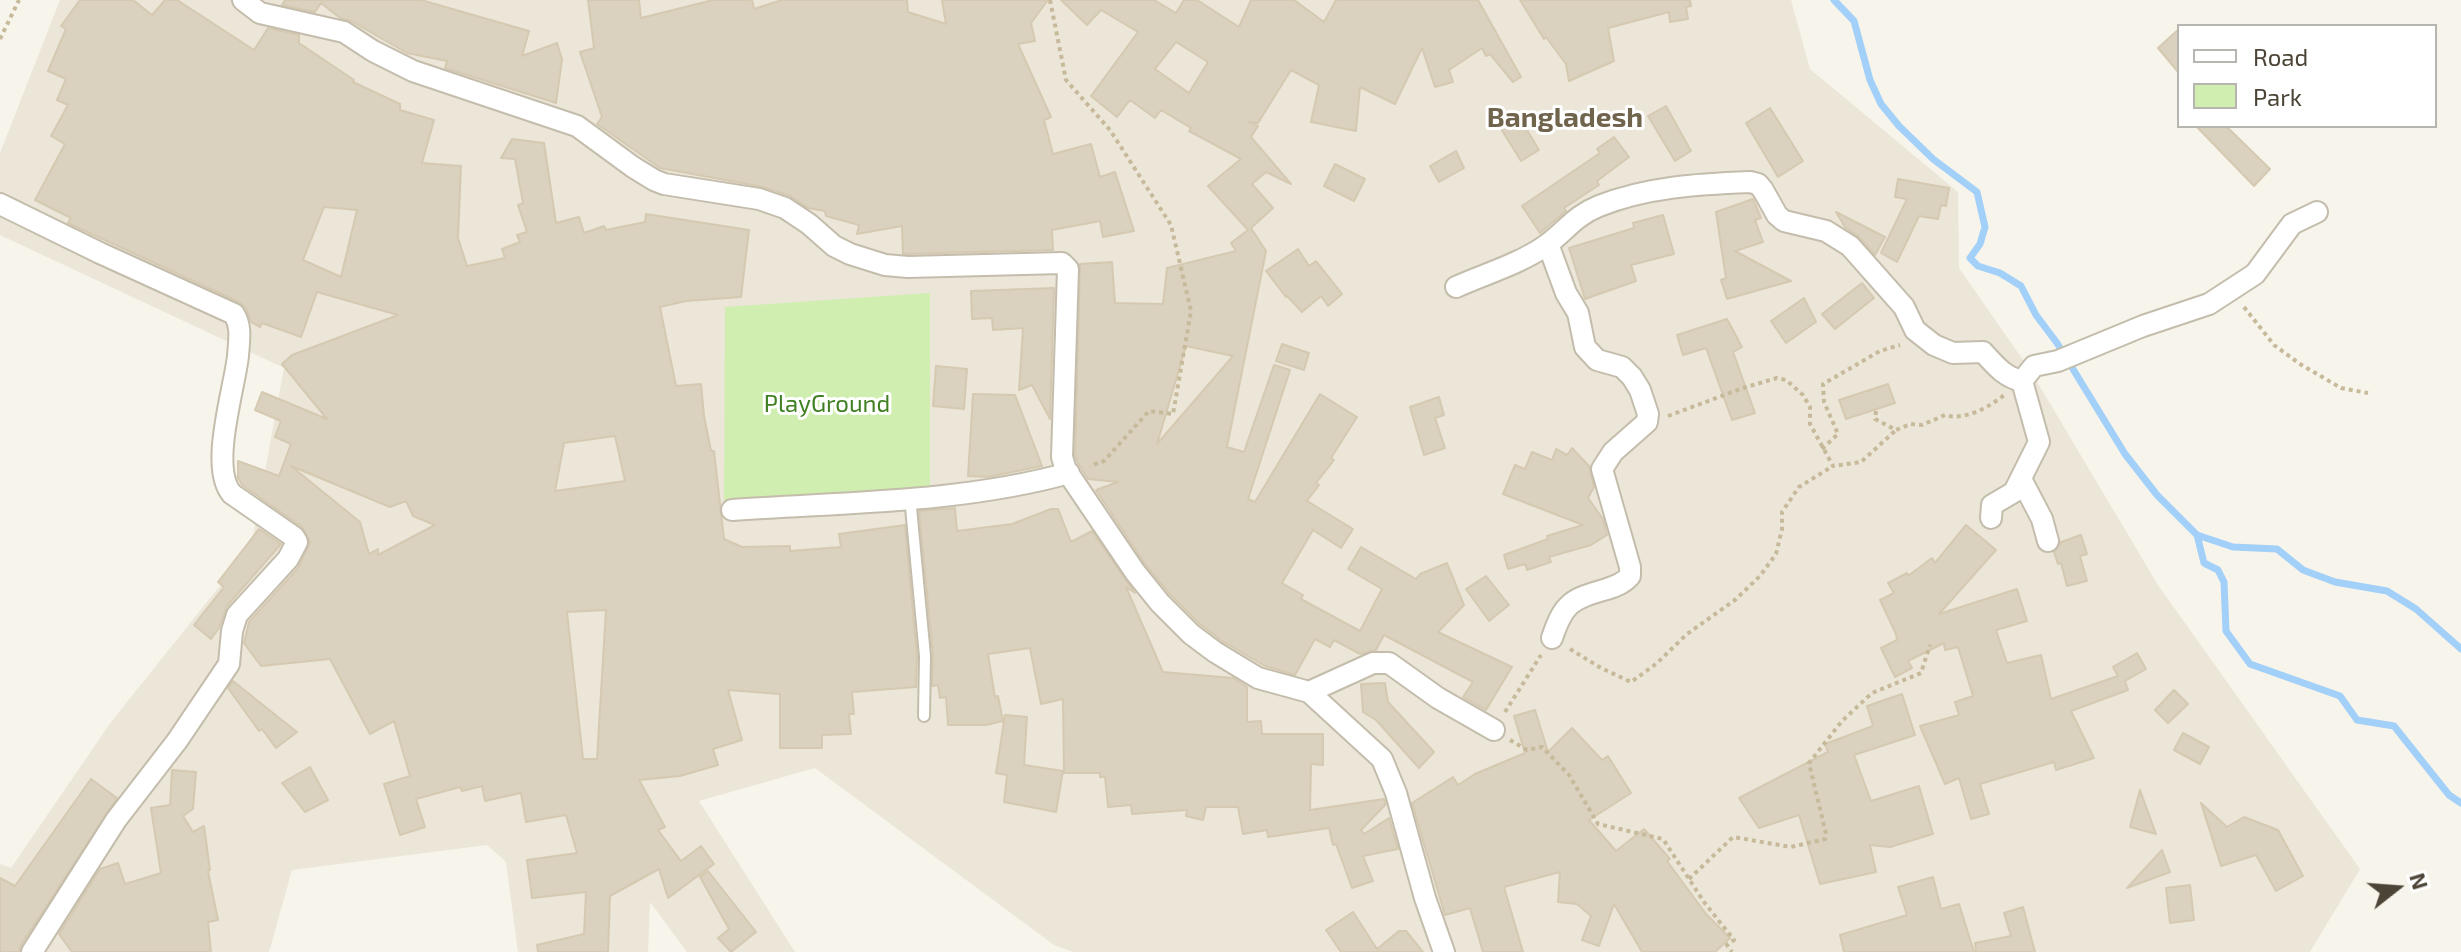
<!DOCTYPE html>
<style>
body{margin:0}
#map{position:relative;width:2461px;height:952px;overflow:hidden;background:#f7f4eb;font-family:"Exo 2",sans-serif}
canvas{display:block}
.legend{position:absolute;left:2177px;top:24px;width:260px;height:104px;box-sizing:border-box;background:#fff;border:2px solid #b7b5af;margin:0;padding:10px 14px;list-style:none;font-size:24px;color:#4c4537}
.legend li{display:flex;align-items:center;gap:16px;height:40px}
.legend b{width:40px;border:2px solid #b7b5af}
.north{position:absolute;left:2357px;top:848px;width:80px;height:80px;-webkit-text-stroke:6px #fff;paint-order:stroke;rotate:73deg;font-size:22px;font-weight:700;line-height:32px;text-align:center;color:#4c4537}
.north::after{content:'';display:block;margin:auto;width:28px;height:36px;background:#4c4537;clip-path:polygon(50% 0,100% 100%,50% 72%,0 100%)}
</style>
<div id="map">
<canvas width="2461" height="952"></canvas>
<ul class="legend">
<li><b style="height:10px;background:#fff"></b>Road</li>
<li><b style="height:22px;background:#cfeeb0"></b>Park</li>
</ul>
<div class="north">N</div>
</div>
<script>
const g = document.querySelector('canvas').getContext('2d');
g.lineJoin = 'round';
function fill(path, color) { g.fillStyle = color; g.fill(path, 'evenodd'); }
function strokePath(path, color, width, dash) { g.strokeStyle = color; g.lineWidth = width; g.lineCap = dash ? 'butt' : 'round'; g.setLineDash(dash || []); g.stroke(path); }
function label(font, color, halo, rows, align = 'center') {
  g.font = font + ' "Exo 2",sans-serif'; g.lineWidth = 6; g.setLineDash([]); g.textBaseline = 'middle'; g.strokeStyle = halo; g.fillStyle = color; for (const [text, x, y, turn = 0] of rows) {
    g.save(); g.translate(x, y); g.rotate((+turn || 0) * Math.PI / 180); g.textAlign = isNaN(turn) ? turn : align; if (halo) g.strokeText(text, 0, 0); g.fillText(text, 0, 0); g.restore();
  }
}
const residential = new Path2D(`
 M60 0H1791L1810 69 1958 192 1959 268 2030 370 2158 585 2360 869 2310 952H1073L1054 945 815 768 699 801 795 952H687L650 902 648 952H518L506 862 487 845 292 870 269 952H0V864L11 868 111 722 251 547 284 368 0 235V153Z`);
const green = new Path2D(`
 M930 293V501L724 515 725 307Z`);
const stream = new Path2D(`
 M1834 0 1854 21 1870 80 1881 104 1899 126 1933 159 1977 192 1985 227 1980 244 1970 258 1978 266 2000 273 2021 286 2036 315 2057 343 2125 454 2157 495 2197 535 2233 547 2277 549 2303 570 2335 582 2387 591 2416 609 2461 649
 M2197 535 2204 563 2218 570 2224 582 2226 631 2250 664 2340 696 2357 720 2394 726 2449 795 2461 803`);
const building = new Path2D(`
 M80 0H133L152 15 165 0H177L254 50 268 28 299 35V43L354 80 353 82 400 104V110L434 120 422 163 461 166 458 238 467 266 505 258 502 249 520 242 517 235 527 232 518 205 523 203 515 159 501 158 512 139 544 143 556 223 579 217 584 233 604 226 606 230 645 222 646 214 749 230 741 297 686 301 660 307 676 386 701 384 704 416 711 451H714L724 539 742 547 790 546V551L841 547 839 534 905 525 917 656 916 687 852 692 854 714H849L851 734 822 735V748H780V694L728 690 742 740 713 749 718 765 680 776 639 780 665 827 658 830 681 861 701 846 714 864 668 898 659 869 610 896 608 952H538L537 945 584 934 586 892 532 898 527 860 577 853 566 815 526 822 521 793 485 801 482 786 462 791 460 787 416 799 425 827 400 835 384 784 410 776 394 721 370 734 330 659 261 666 244 643 249 622 298 568 310 542 302 527 242 485 238 478V461L279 476 291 444 275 437 281 421 255 410 262 392 327 419 282 364 292 355 398 315 317 292 301 337 262 323 260 327 251 322 246 308 239 302 68 223 71 218 35 200 65 144 51 136 68 105 57 100 66 79 48 71 66 29 61 26ZM324 207 357 210 341 277 303 260ZM615 436 625 481 555 491 564 443ZM291 466 390 507 406 501 413 516 435 525 378 555V549L369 554 360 522ZM606 610 597 759H583L567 612Z
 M285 0H421L529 31 522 56 557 43 562 59 556 103 445 68 447 61 407 53 351 21 340 18 321 3 315 12 282 5Z
 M588 0H639L641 18 713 0H752L754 9 782 0H907L908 12 946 24 942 0H1048L1031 23 1035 41 1018 44 1051 117 1044 120 1053 154 1091 144 1100 177 1115 172 1134 231 1103 237 1100 221 1052 230 1053 250 903 254 902 226 857 234 859 225 826 216 825 211 808 208 790 196 763 187 660 168 597 124 602 117 580 52 594 48Z
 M1061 0H1154L1176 13 1184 0H1197L1239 27 1251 0H1294L1324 22 1336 0H1478L1521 77 1513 82 1490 54 1486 56 1482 48 1449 70 1453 82 1435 87 1422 48 1395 104 1360 87 1356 131 1311 122 1319 85 1291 70 1258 123 1249 122 1258 126 1251 137 1291 184 1266 172 1252 184 1273 208 1251 228 1266 251 1227 447 1244 452 1274 365 1290 370 1248 499 1255 502 1320 394 1357 417 1331 458 1334 460 1316 483 1319 485 1307 501 1353 529 1341 548 1313 530 1282 583 1303 595 1301 599 1360 631 1382 589 1348 569 1361 547 1416 579 1420 574 1447 563 1464 605 1438 632 1512 667 1486 710 1463 697 1473 682 1384 635 1376 650 1360 654 1334 640 1330 647 1315 639 1295 675 1265 666 1222 641 1200 624 1170 594 1145 564 1096 490 1118 482 1088 479 1078 463 1075 455 1080 264 1112 262 1115 303 1163 304 1167 268 1236 251 1231 243 1248 230 1208 186 1241 159 1189 131 1191 128 1161 110 1155 118 1130 100 1117 117 1091 96 1138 32 1101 10 1087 25ZM1176 42 1208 62 1189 93 1155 69ZM1186 346 1233 356 1157 444Z
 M1520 0H1690L1691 6 1686 7 1688 19 1670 22 1669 12 1608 28 1614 61 1569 81 1566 64 1546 37 1544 39Z
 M2179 29V73L2158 48Z
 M1666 106 1691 151 1675 161 1648 116Z
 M1770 108 1803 161 1778 177 1746 123Z
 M1518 115 1539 150 1521 161 1500 127Z
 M2196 126H2226L2270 169 2254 186Z
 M1614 137 1629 157 1597 181 1599 185 1564 208 1566 211 1540 233 1522 206 1600 153 1597 149Z
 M1456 151 1464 168 1439 182 1430 166Z
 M1335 164 1365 179 1354 201 1324 186Z
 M1898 179 1949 188 1946 206 1941 205 1938 219 1919 216 1897 262 1881 253 1907 199 1895 197Z
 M1753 199 1761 218 1755 220 1763 242 1735 251 1791 281 1727 299 1721 280 1726 278 1716 212Z
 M1836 212 1885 237 1875 255 1859 237 1845 227Z
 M1663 215 1674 254 1631 265 1636 281 1585 299 1569 248 1634 228 1633 223Z
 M1298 249 1309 266 1316 261 1342 294 1328 306 1321 296 1302 312 1287 296 1286 297 1266 271Z
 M1862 283 1874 298 1835 329 1822 314Z
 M1054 288 1050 419 1032 385 1019 390 1023 328 993 330 992 318 972 319 971 291Z
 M1804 298 1816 322 1786 343 1771 321Z
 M1727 319 1742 347 1733 352 1755 413 1732 420 1706 348 1683 355 1677 335Z
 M1282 344 1309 353 1304 370 1276 361Z
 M936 366 967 369 964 409 933 406Z
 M1888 384 1895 403 1846 419 1839 400Z
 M973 394 1015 395 1042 466 988 477 968 476Z
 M1439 397 1444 415 1435 418 1445 448 1424 455 1410 407Z
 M1572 448 1589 466 1594 487 1588 498 1603 519 1607 535 1591 545 1549 557 1551 562 1527 570 1525 564 1508 569 1504 555 1548 539 1547 536 1583 525 1503 494 1515 465 1525 469 1532 452 1552 460 1556 449 1567 455Z
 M955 508 957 531 1012 524 1051 509H1058L1071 542 1092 531 1135 593 1126 587 1163 672 1233 678 1247 687V722L1261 721 1262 734H1323V765L1311 764 1310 810 1384 799 1386 804 1361 830 1364 834 1389 818 1398 849 1363 856 1373 881 1352 888 1336 844 1333 845 1329 828 1268 837 1267 830 1243 834 1238 807H1206L1203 820 1186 816 1187 810 1132 814 1131 805 1108 807 1105 777H1100V773H1064L1063 699 1041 704 1030 648 988 654 995 697 998 696 1003 721 986 725H948L946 697 940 698 938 685 932 686 933 655 919 511Z
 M1966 525 1996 550 1939 614 2017 589 2027 621 1996 630 2007 663 2041 655 2051 699 2118 676 2113 667 2137 653 2146 669 2125 681 2128 690 2071 711 2094 758 2056 770 2054 762 1980 784 1989 814 1971 819 1959 778 1945 784 1920 726 1959 715 1955 702 1973 696 1958 647 1945 650 1944 643 1908 661 1912 668 1895 677 1881 648 1897 640 1896 634 1880 600 1894 593 1888 583 1907 573 1908 576 1932 558 1935 563Z
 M259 529 281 544 227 606 219 628 211 639 194 625 224 587 218 582Z
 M2081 535 2087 554 2080 556 2087 581 2067 586 2061 563 2058 564 2054 552 2061 542Z
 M1486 576 1509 605 1489 621 1466 589Z
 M233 681 278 717 297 732 276 748 262 729 259 731 228 688Z
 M1385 683 1388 702 1434 752 1419 768 1376 720 1363 712 1361 684Z
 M2174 690 2188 704 2168 723 2155 710Z
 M1902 694 1915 735 1854 755 1871 801 1919 786 1933 834 1890 847 1870 845 1876 872 1820 884 1799 815 1759 828 1739 798 1828 752 1825 744 1873 726 1867 706Z
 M1535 710 1548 752 1572 728 1602 760 1608 756 1631 793 1589 820 1616 851 1644 829 1670 859 1667 861 1706 914 1730 938 1715 952H1642L1614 904 1599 946 1582 940 1591 916 1577 904 1558 902 1560 872 1504 887 1523 952H1483L1470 908 1445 915 1412 803 1453 777 1458 785 1475 774 1525 753 1514 716Z
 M1005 715 1027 717 1024 765 1063 771 1056 812 1004 802 1007 775 996 773Z
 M2183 733 2209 747 2200 764 2174 750Z
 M310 767 328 800 305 812 282 783Z
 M172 770 196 772 193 809 183 816 193 832 204 826 210 870 208 871 218 920 208 922 211 952H72L59 934 100 869 118 863 125 884 161 873 151 808 170 805Z
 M91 779 117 798 21 945 19 952H0V878L15 886Z
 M2140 790 2156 834 2130 827Z
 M2201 803 2227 827 2244 817 2278 830 2303 876 2276 891 2256 855 2221 866Z
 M2162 850 2170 872 2127 888Z
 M708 871 756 932 731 952 718 938 729 929 700 877Z
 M1933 877 1941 909 1959 904 1974 952H1844L1840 935 1907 915 1898 887Z
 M2190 885 2194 920 2170 923 2166 888Z
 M2023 907 2035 952H1976L1975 943 2011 936 2004 913Z
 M1353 912 1377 949 1399 931H1406L1423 952H1341L1326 930Z`);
const path = new Path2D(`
 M1050 0 1066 80 1110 130 1171 225 1191 311 1173 414 1149 411 1104 461 1090 466
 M0 39 19 0
 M2244 307 2274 345 2300 364 2341 388 2368 393
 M1876 411 1875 419 1896 430 1911 424 1922 425 1945 415C1964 421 1990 407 2004 395
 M1668 416 1743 388 1777 378 1786 380 1803 395 1810 407V424L1833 466 1861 462 1896 430
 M1822 449 1838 434 1824 402 1823 384 1880 351 1900 345
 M1570 649 1601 668 1631 682 1656 664 1687 634 1735 600 1760 576 1776 554 1782 529V512L1799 487 1833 466
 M1505 712 1541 655
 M1510 740 1527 750 1542 747 1569 775 1598 824 1663 839 1704 902 1734 940 1727 945 1732 952
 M1689 879 1733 837 1791 847 1825 839 1826 834 1809 763 1842 721 1872 693 1921 673 1930 645`);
const service = new Path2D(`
 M910 497 925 656 924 716`);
const minor = new Path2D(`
 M243 0 260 13 344 32 373 51 413 71 577 126 633 167 654 180 664 184 759 199 785 208 809 224 834 246 850 254 885 265 908 267 1062 263 1068 269 1062 457 1066 470 1135 572 1160 603 1191 634 1215 652 1258 678 1309 692 1373 663H1389L1438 698 1494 730
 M0 204 100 253 234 314C242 327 239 340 238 356 234 391 209 468 232 494L294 537 297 542 288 559 237 615 232 631 229 664 177 741 116 820 32 952
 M1548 244 1566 293 1578 313 1585 347 1597 360 1622 367 1632 377 1640 390 1648 414 1647 422 1613 452 1602 469 1630 567V576C1624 583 1616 586 1607 589 1572 599 1564 602 1552 638
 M1456 287C1485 274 1519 264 1545 246 1565 232 1574 216 1599 206 1647 187 1698 184 1750 182L1758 184 1763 190 1777 215 1784 221 1826 231 1850 246 1904 307 1915 330 1934 345 1953 353 1983 352C1995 365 2004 377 2022 381L2034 366 2058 361 2143 326 2209 304 2255 274 2292 224 2317 212
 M2021 479 2042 519 2048 541
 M732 510C844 502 961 503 1069 473
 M1991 518 1992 505 2014 492 2039 442 2022 381
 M1309 692 1382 759 1396 793 1425 898 1444 952`);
const parkNames = [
 ["PlayGround",827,404]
];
const quarterNames = [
 ["Bangladesh",1565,118]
];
fill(residential, '#ebe6d8');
fill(green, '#cfeeb0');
strokePath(stream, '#a2d0f8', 7);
fill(building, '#dad1bf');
strokePath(building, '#d5c9b1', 2);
strokePath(service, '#c4bdac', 14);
strokePath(minor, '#c4bdac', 24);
strokePath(path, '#c7ba9b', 4, [4, 4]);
strokePath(service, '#fff', 10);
strokePath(minor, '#fff', 20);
label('24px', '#408022', '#fff', parkNames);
label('bold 28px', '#70644d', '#fff', quarterNames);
</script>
